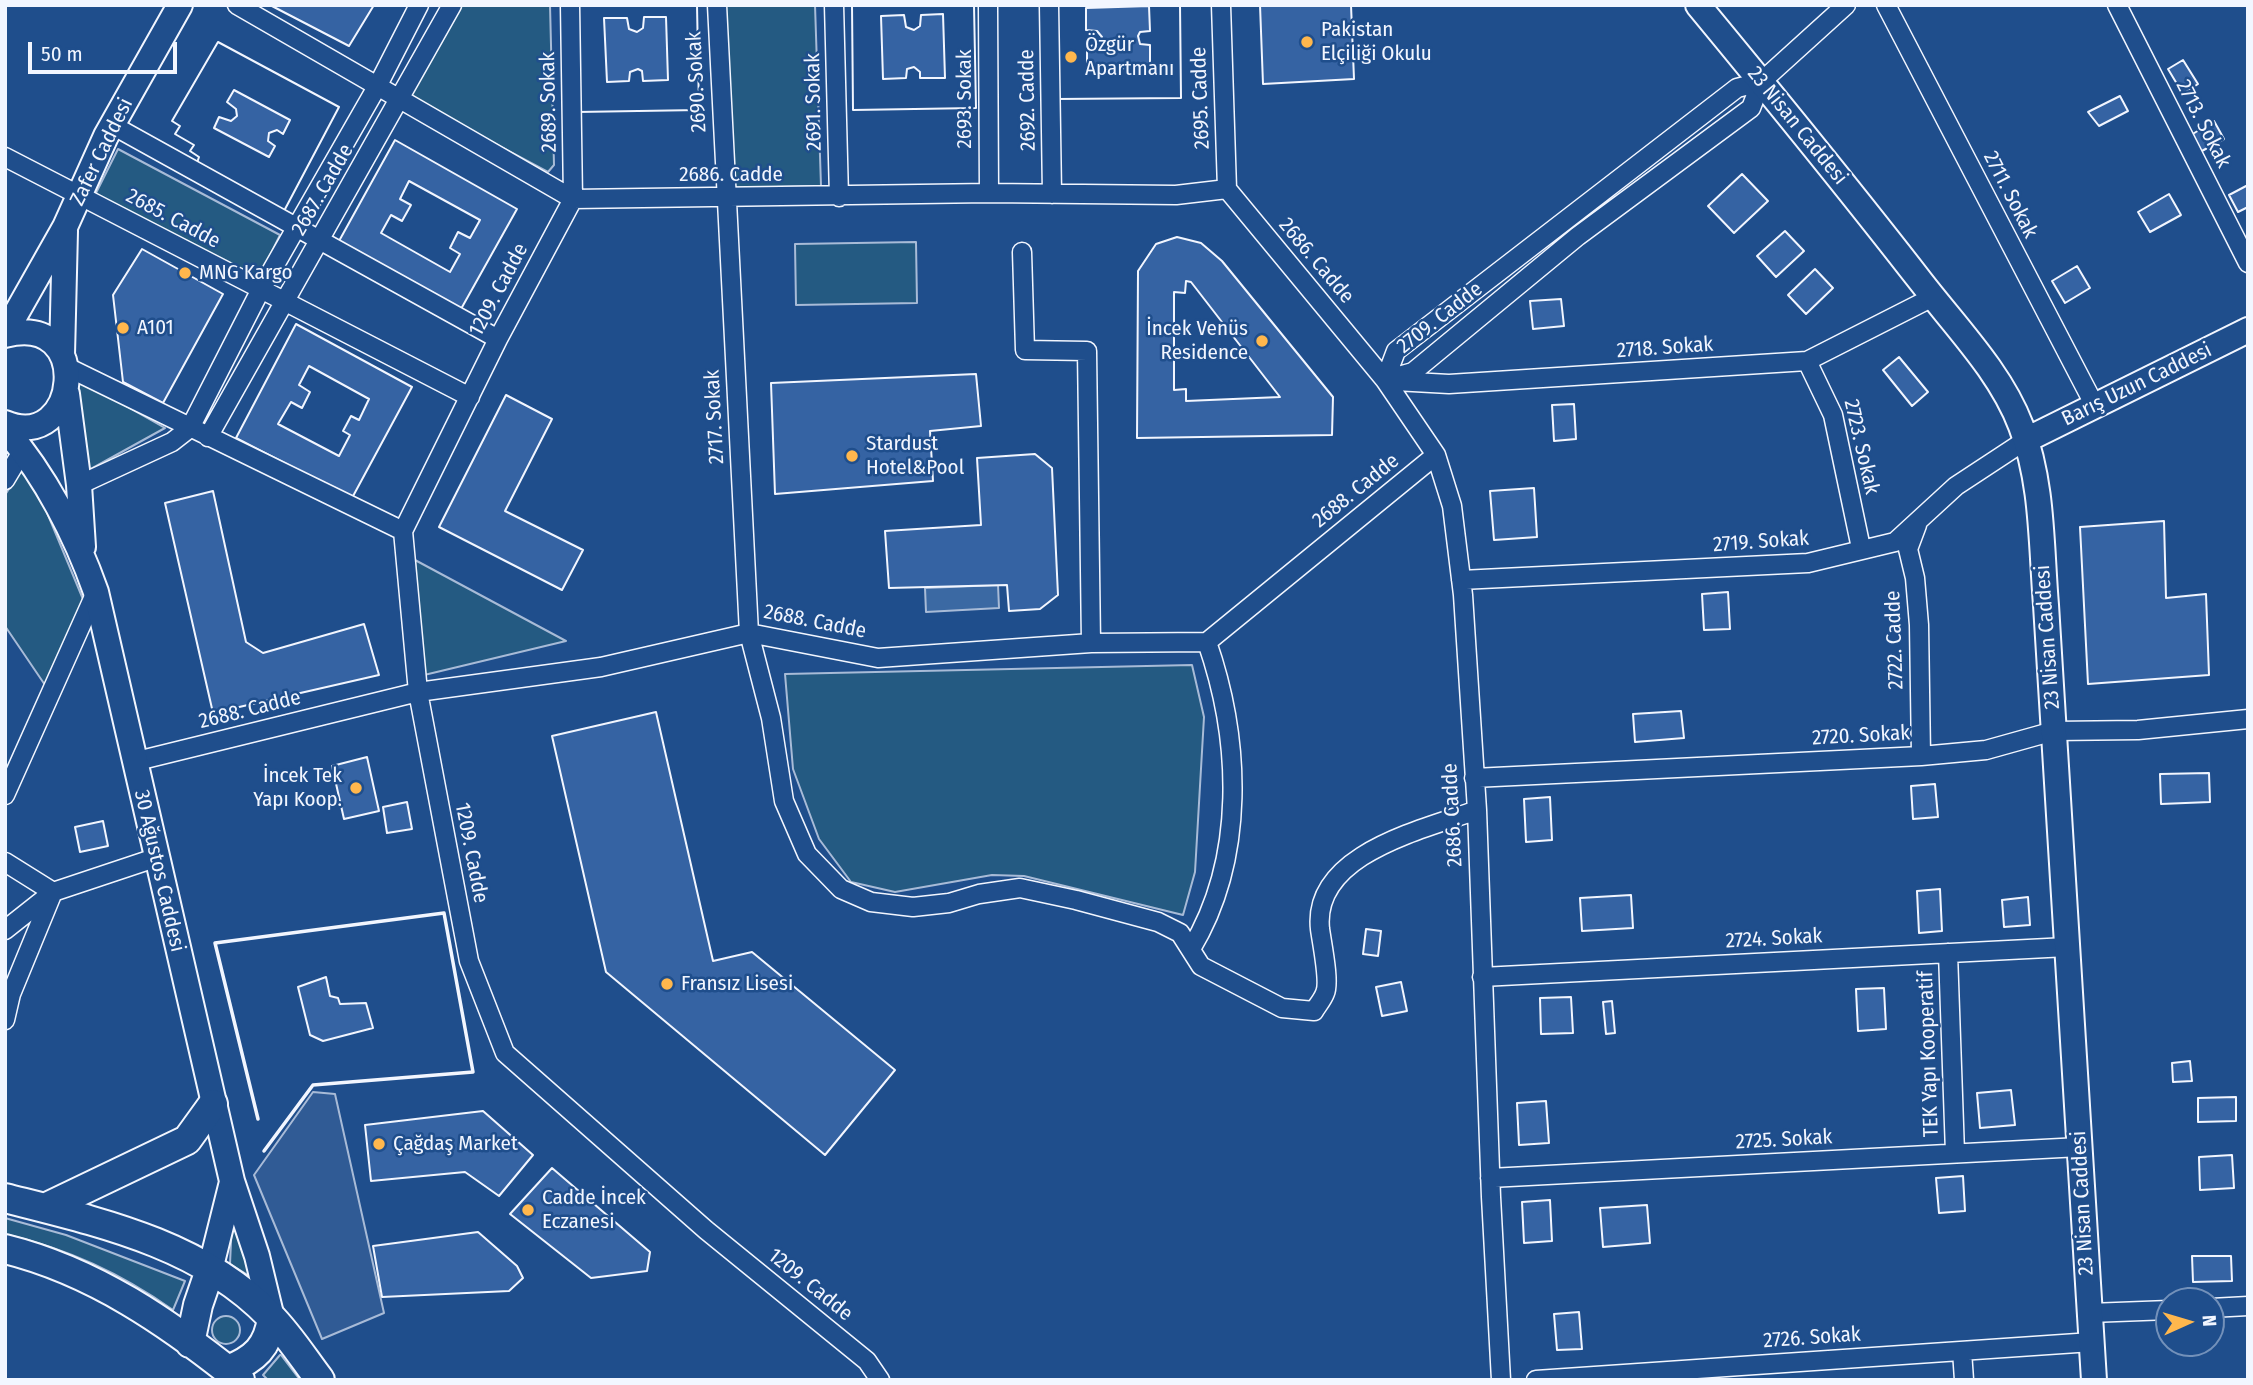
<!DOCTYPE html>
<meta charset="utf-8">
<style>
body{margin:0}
#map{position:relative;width:2253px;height:1385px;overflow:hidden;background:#1f4e8c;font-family:"Fira Sans Condensed",sans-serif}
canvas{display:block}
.frame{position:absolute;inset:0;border:7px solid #f2f6ff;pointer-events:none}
.north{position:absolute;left:2155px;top:1287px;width:70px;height:70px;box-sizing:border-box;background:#1f4e8c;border:2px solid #7391ba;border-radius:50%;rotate:86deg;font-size:19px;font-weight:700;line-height:28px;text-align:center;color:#f2f6ff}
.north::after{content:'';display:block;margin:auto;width:24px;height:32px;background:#ffb74d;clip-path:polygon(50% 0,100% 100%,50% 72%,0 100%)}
.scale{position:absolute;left:28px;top:42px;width:149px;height:32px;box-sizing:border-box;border:4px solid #f2f6ff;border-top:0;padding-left:9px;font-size:21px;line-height:24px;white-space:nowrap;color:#f2f6ff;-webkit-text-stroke:5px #1f4e8c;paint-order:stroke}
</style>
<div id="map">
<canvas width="2253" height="1385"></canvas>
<div class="frame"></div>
<div class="north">N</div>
<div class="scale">50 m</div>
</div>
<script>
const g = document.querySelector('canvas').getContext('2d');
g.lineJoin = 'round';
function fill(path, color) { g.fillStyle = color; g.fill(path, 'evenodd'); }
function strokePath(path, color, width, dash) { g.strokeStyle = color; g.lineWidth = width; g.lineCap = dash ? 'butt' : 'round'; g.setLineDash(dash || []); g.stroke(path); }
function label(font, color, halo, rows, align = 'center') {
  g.font = font + ' "Fira Sans Condensed",sans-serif'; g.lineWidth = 5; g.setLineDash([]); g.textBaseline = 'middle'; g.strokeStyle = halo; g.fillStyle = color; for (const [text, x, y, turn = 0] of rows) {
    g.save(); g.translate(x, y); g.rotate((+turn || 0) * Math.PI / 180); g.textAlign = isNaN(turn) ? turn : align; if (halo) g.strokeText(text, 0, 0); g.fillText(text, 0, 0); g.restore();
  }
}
const green = new Path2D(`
 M458 5H550L554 165 548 172 409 98Z
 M725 5H815L821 186 730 188Z
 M118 149 280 235 257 282 94 197Z
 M916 242 917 303 796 305 795 244Z
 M73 376 165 428 89 470Z
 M26 462 85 604 45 685 5 626V495Z
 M415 560 566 641 420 676Z
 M1192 665 1204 717 1195 872 1183 915 1024 876 992 875 895 892 851 882 819 839 793 769 785 674Z
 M5 1218 66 1235 185 1281 173 1310C120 1273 68 1249 5 1234Z
 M232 1220 251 1277 230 1264Z
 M212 1330a14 14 0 1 1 28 0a14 14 0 1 1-28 0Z
 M280 1355H281L300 1380H268L263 1375Z`);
const parking = new Path2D(`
 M313 1092 335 1094 384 1313 322 1339 254 1175Z`);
const water = new Path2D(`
 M998 585 999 608 926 612 925 588Z`);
const building = new Path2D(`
 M270 5H374L349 46Z
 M575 5H697L699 110 577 112ZM644 17H666L668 80 643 81 642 71 638 69 630 72 629 81 607 82 604 18H627L629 29 637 32 643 28Z
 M575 5H697L699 110 577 112Z
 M852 5H974L976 108 853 110ZM943 14 945 78H920V72L914 67 907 69 906 78 883 79 881 16 904 15 906 27 914 30 920 26 921 15Z
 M852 5H974L976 108 853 110Z
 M1055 5H1180L1181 98 1056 99ZM1149 6 1150 31 1140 32 1138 36 1140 44 1150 45V67L1087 70V47L1098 44 1102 37 1097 31 1086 30V8Z
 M1055 5H1180L1181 98 1056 99Z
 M1260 5H1351L1354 79 1263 84Z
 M218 42 339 107 284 211 196 166 199 157 190 151 194 145 175 134 180 126 172 121ZM234 90 290 120 283 134 277 130 269 133 268 141 275 146 269 157 214 128 219 117 231 121 237 116 236 109 227 102Z
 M218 42 339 107 284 211 196 166 199 157 190 151 194 145 175 134 180 126 172 121Z
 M2183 60 2198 84 2183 94 2168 69Z
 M2120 96 2128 111 2099 126 2088 112Z
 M2214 121 2224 139 2200 152 2191 135Z
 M395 140 517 209 461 309 339 241ZM409 181 480 220 470 238 458 232 450 248 460 254 450 272 381 233 391 215 402 221 411 205 400 199Z
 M1742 174 1768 201 1734 233 1708 206Z
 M2248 185V207L2238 212 2229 195Z
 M2169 194 2181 215 2150 232 2138 212Z
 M1785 231 1804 251 1776 277 1757 256Z
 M1177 237 1201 243 1222 261 1333 397 1332 435 1137 438 1138 271 1156 244ZM1186 281 1191 282 1280 397 1186 401V389L1174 390V292L1185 293Z
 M142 249 223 294 163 403 123 382 113 295Z
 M2077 266 2090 288 2065 303 2052 281Z
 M1815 269 1833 288 1806 314 1788 295Z
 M1561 299 1564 326 1533 329 1530 301Z
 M296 324 412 387 352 498 236 438ZM309 366 369 399 359 420 351 416 343 431 350 435 339 456 278 424 291 402 302 408 310 392 299 385Z
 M1899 357 1928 392 1912 406 1883 370Z
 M976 374 981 426 930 431 933 481 775 494 771 383Z
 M506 395 552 419 505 511 583 550 562 590 439 527Z
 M1574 404 1576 439 1554 441 1552 405Z
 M1035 454 1052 468 1058 595 1040 609 1009 611 1007 585 889 588 885 531 981 525 977 458Z
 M1534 488 1537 537 1494 540 1490 491Z
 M213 491 246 642 263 653 364 624 379 675 213 713 165 503Z
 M2164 521 2166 598 2206 594 2209 675 2088 684 2080 527Z
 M1728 592 1730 629 1704 630 1702 594Z
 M1681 711 1684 738 1635 742 1633 714Z
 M656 712 713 961 752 952 895 1070 825 1155 606 972 552 736Z
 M367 757 379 811 344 819 332 766Z
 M2209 773 2210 802 2161 804 2160 774Z
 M1935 784 1938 817 1913 819 1911 786Z
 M1550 797 1552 840 1526 842 1524 799Z
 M407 802 412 829 387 833 383 807Z
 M103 821 108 846 80 852 75 827Z
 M1940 889 1942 931 1919 933 1917 891Z
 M1631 895 1633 928 1582 931 1580 898Z
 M2028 897 2030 925 2004 927 2002 900Z
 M1366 929 1381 931 1378 956 1363 954Z
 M326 977 330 996 338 998 340 1004 366 1003 373 1028 323 1041 310 1035 298 987Z
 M1401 982 1407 1011 1382 1016 1376 987Z
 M1884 988 1886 1029 1858 1031 1856 989Z
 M1571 997 1573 1033 1541 1034 1540 998Z
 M1612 1001 1615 1033 1606 1034 1603 1002Z
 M2190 1061 2192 1081 2173 1082 2172 1063Z
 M2011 1090 2015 1125 1980 1128 1977 1093Z
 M2236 1097V1121L2198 1122V1098Z
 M1546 1101 1549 1143 1519 1145 1517 1103Z
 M483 1111 533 1155 499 1196 465 1172 371 1181 365 1125Z
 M2232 1155 2234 1188 2200 1190 2199 1157Z
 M552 1168 650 1252 647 1271 591 1278 510 1214Z
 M1963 1176 1965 1211 1939 1213 1936 1178Z
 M1550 1200 1552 1241 1524 1243 1522 1202Z
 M1647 1205 1650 1243 1603 1247 1600 1208Z
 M478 1232 517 1266 523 1278 509 1291 382 1297 373 1246Z
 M2192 1256H2231L2232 1281 2193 1282Z
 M1579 1312 1582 1349 1557 1350 1554 1314Z`);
const street = new Path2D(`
 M237 5 573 199 989 193 1176 195 1227 189 1385 380 1436 455 1452 506 1463 595 1477 810 1491 1197 1501 1380
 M570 5 573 199 498 339 403 531 418 692 469 961 505 1053 706 1230 867 1361 880 1380
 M717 5 749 633 771 718 784 801 807 854 841 889 871 902 913 907 949 903 979 894 1020 888 1076 900 1158 922 1180 933 1201 966 1282 1008 1314 1011C1317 1006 1323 999 1325 993 1330 982 1322 944 1320 929 1312 854 1422 830 1477 810
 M834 5 839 197
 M988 5 989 193
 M1049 5 1052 194
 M1221 5 1227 189
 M1886 5 2095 406
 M2117 5 2248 263
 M112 125 498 339
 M5 157 470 397
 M1022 252 1025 350 1087 351 1091 643
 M1807 361 1833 415 1861 548
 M67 367 403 531
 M1385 380 1413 372 1578 236 1751 108 1761 82 1846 5
 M1385 380 1396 351 1737 88 1761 82
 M1395 381 1449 384 1807 361 1933 297
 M208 437 452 5
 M5 480 23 450
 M79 485 172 442 190 428 260 291 378 85 419 5
 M1917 525 1908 549 1915 578 1919 625 1921 756
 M1461 580 1808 563 1895 542 1956 486 2026 440
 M133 762 418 692 601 667 749 633 878 658 1091 643 1207 642 1436 455
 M1474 778 1921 756 1986 750 2054 731 2138 730 2248 719
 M5 795 96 592
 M5 862 53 892 5 930
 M1191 949C1246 858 1241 740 1207 642
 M1948 953 1955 1153
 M1482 977 2067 947
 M5 1020 11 994 53 892 155 858
 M1490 1178 2080 1147
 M2211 1308 2248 1306
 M2090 1313 2169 1310
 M1962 1351 1964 1380
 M1536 1380 2092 1342`);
const secondary = new Path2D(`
 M1698 5C1774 97 1849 189 1922 283 1957 328 2001 373 2021 426 2043 483 2041 545 2046 605L2094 1380
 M5 333 65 227 106 136 180 5
 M5 335C95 311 79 454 5 423
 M62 355 65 231
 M67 394 79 485 83 547
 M5 429C45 475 76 535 96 592L232 1181 257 1256 272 1318
 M2026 440 2248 330
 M210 1270 232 1182`);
const primary = new Path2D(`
 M5 1198C99 1222 201 1244 270 1316 289 1335 304 1359 320 1380
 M45 1208 187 1140 213 1104
 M5 1249C94 1271 169 1323 240 1380
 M190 1343 198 1305 210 1270
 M228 1370C255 1359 268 1347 272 1318`);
const wall = new Path2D(`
 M258 1119 215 943 444 913 473 1072 313 1085 264 1151`);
const markers = [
 [1307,42,7,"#ffb74d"],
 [1071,57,7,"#ffb74d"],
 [185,273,7,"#ffb74d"],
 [123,328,7,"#ffb74d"],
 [1262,341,7,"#ffb74d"],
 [852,456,7,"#ffb74d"],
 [356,788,7,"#ffb74d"],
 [667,984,7,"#ffb74d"],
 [379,1144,7,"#ffb74d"],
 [528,1210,7,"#ffb74d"]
];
const poiNames = [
 ["Pakistan",1321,30],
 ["Elçiliği Okulu",1321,54],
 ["Özgür",1085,45],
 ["Apartmanı",1085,69],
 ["MNG Kargo",199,273],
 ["A101",137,328],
 ["İncek Venüs",1248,329,"right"],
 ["Residence",1248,353,"right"],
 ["Stardust",866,444],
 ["Hotel&Pool",866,468],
 ["İncek Tek",342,776,"right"],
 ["Yapı Koop.",342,800,"right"],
 ["Fransız Lisesi",681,984],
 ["Çağdaş Market",393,1144],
 ["Cadde İncek",542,1198],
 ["Eczanesi",542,1222]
];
const streetNames = [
 ["2690. Sokak",697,82,-93],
 ["2695. Cadde",1201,98,-92],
 ["2693. Sokak",965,99,-90],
 ["2692. Cadde",1028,100,-91],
 ["2689. Sokak",549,102,-91],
 ["2691. Sokak",814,102,-91],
 ["2713. Sokak",2203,124,63],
 ["23 Nisan Caddesi",1797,126,51],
 ["Zafer Caddesi",102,152,-64],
 ["2686. Cadde",731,175],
 ["2687. Cadde",323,190,-60],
 ["2711. Sokak",2010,195,63],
 ["2685. Cadde",173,219,28],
 ["2686. Cadde",1316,261,50],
 ["1209. Cadde",499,290,-62],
 ["2709. Cadde",1440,318,-38],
 ["2718. Sokak",1665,348,-4],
 ["Barış Uzun Caddesi",2137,385,-26],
 ["2717. Sokak",715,417,-93],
 ["2723. Sokak",1861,447,77],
 ["2688. Cadde",1356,491,-39],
 ["2719. Sokak",1761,542,-4],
 ["2688. Cadde",815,622,11],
 ["23 Nisan Caddesi",2048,637,-94],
 ["2722. Cadde",1895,640,-92],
 ["2688. Cadde",250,710,-14],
 ["2720. Sokak",1861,736,-3],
 ["2686. Cadde",1453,815,-93],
 ["1209. Cadde",471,853,79],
 ["30 Ağustos Caddesi",159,871,77],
 ["2724. Sokak",1774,939,-3],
 ["TEK Yapı Kooperatif",1929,1054,-92],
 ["2725. Sokak",1784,1140,-3],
 ["23 Nisan Caddesi",2083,1203,-93],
 ["1209. Cadde",810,1285,39],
 ["2726. Sokak",1812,1338,-4]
];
fill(green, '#245a82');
strokePath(green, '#a8bbd7', 2);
fill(parking, '#305b95');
strokePath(parking, '#a8bbd7', 2);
fill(water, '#3b69a3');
strokePath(water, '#a8bbd7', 2);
fill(building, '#3563a3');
strokePath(building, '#f2f6ff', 2);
strokePath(street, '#f2f6ff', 21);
strokePath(secondary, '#f2f6ff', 28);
strokePath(primary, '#f2f6ff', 32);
strokePath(street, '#1f4e8c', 18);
strokePath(secondary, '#1f4e8c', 24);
strokePath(primary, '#1f4e8c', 28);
strokePath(wall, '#f2f6ff', 3.5);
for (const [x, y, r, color] of markers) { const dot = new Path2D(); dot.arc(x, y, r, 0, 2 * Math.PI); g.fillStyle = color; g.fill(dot); strokePath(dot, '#1f4e8c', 2.5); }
label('21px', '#f2f6ff', '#1f4e8c', poiNames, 'left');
label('21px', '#f2f6ff', '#1f4e8c', streetNames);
</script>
